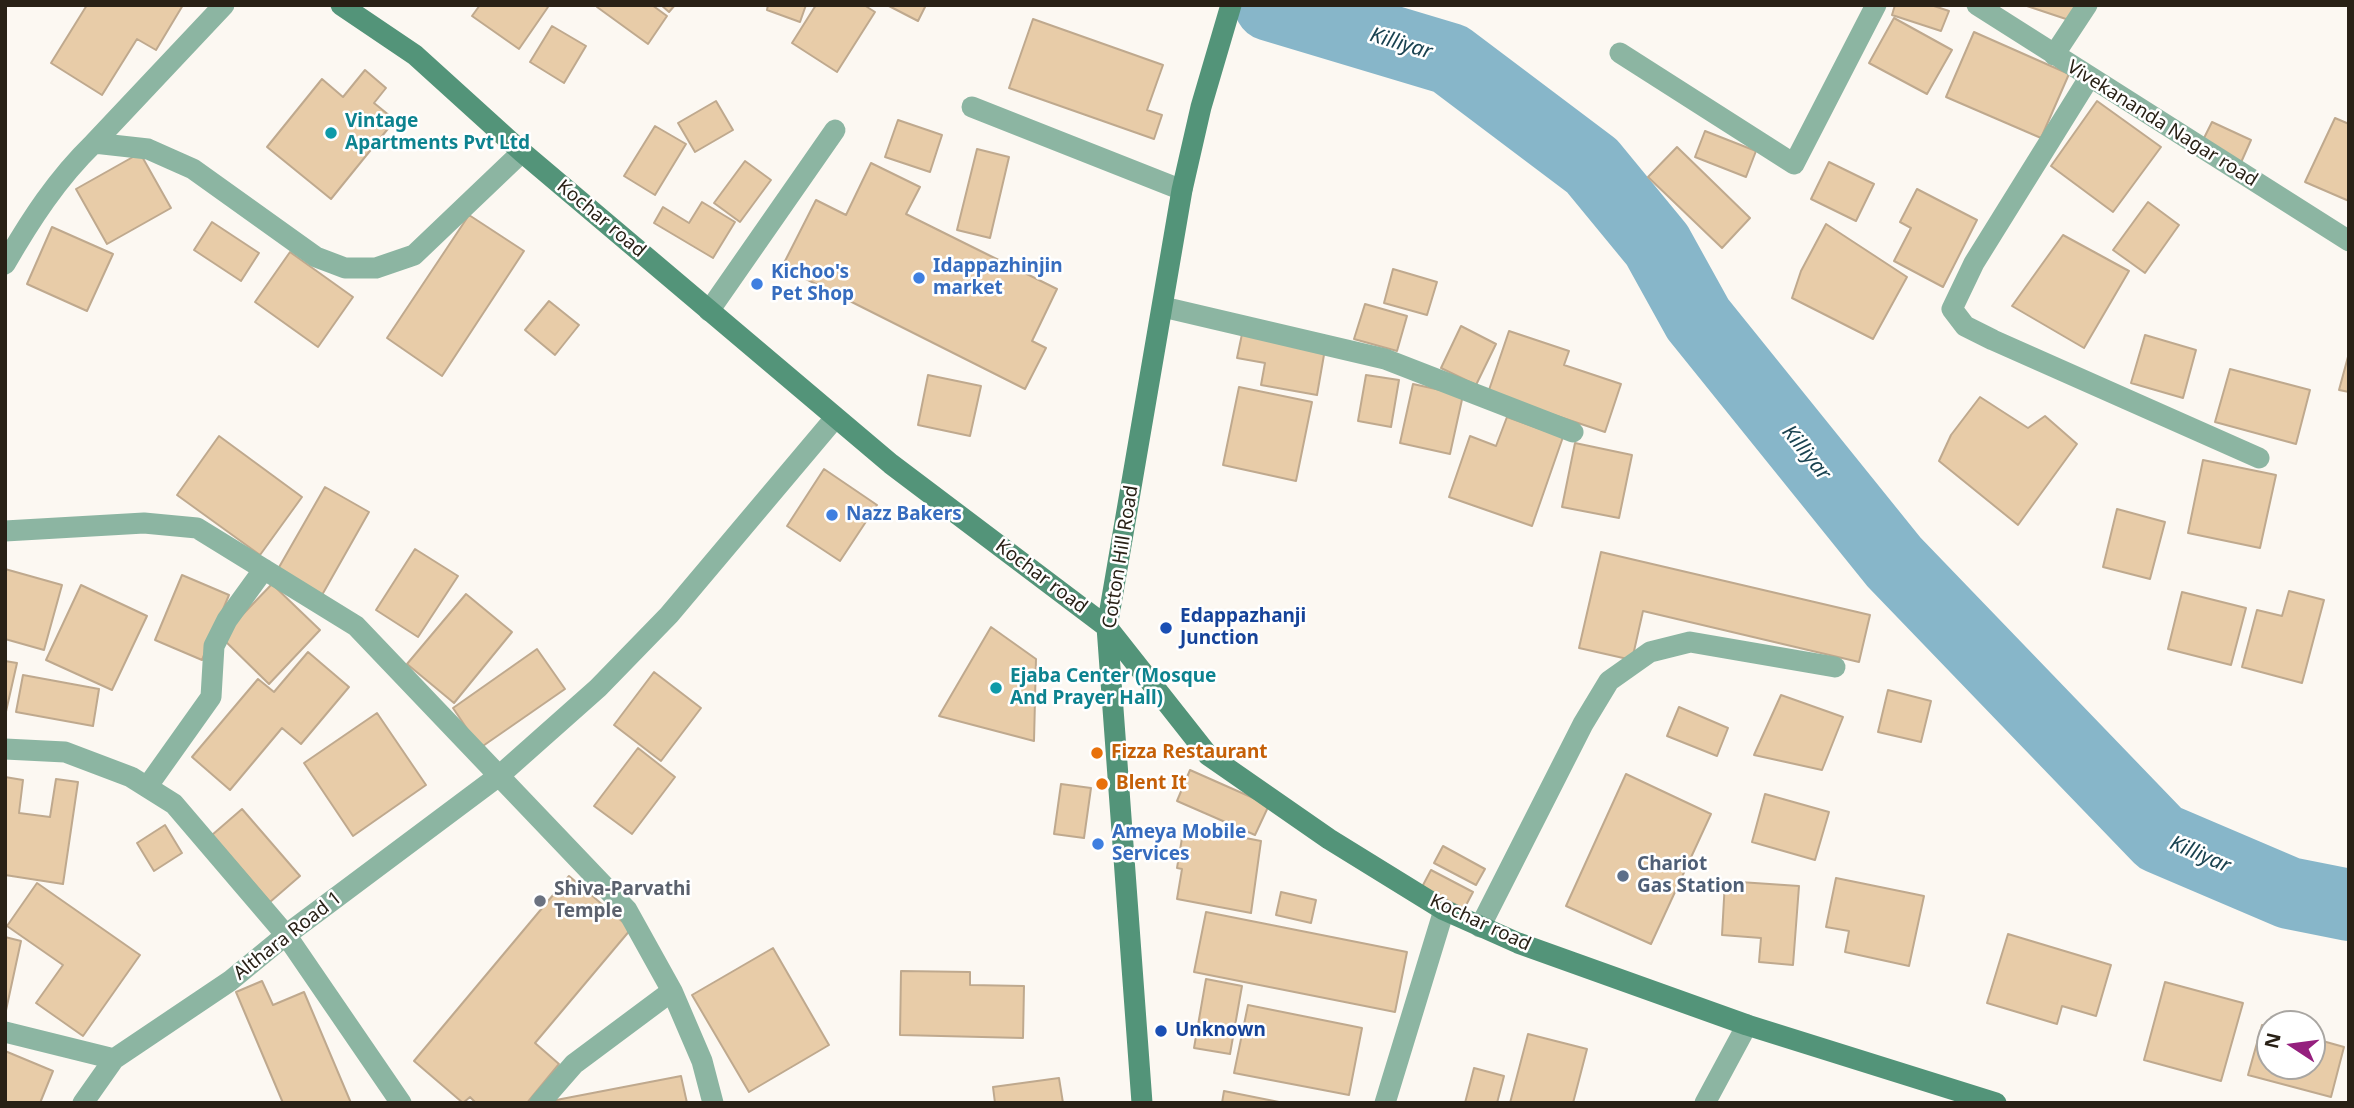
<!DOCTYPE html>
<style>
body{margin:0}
#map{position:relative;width:2354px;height:1108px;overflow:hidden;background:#fcf8f2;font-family:"Noto Sans",sans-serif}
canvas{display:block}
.frame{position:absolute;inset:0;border:7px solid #292116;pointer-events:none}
.north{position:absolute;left:2256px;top:1010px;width:70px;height:70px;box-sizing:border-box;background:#fff;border:2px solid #a9a6a2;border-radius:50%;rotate:283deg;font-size:19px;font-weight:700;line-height:28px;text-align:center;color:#292116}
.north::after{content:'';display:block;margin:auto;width:24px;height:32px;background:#95207e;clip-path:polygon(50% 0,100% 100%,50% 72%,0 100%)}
</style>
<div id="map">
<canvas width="2354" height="1108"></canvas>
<div class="frame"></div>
<div class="north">N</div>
</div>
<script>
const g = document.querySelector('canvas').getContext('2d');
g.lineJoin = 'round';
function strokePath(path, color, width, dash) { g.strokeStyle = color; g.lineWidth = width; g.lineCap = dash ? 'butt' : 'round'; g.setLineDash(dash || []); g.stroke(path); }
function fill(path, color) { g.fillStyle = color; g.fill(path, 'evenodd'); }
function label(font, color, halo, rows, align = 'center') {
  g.font = font + ' "Noto Sans",sans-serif'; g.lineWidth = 5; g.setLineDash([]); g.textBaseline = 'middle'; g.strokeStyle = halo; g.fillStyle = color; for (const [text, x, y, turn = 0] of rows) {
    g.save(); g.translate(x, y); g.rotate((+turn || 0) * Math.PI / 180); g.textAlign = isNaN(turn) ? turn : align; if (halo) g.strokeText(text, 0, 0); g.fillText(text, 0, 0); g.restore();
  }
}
const river = new Path2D(`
 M1270 5 1450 59 1592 166 1657 245 1698 319 1894 562 2160 838 2289 893 2349 905`);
const building = new Path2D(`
 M87 5H183L156 50 137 39 102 95 51 63Z
 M480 5H546L548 7 519 49 472 16Z
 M599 5H652L667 16 648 44 597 7Z
 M661 5H675L669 12Z
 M768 5H806L800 22 767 10Z
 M816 5H864L875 12 837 72 792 43Z
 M887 5H926L918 21Z
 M1895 5H1931L1949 11 1941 31 1892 15Z
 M2024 5H2090L2084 25Z
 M1894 18 1952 50 1927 94 1869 63Z
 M1033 19 1163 65 1147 110 1162 115 1154 139 1009 88Z
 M552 26 586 46 564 83 530 62Z
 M1974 32 2069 74 2041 138 1946 97Z
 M365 70 386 88 374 103 395 120 331 199 267 147 322 79 343 97Z
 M716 101 733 130 695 152 678 123Z
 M2097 101 2161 147 2113 212 2051 166Z
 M2335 118 2349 124V201L2305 182Z
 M898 120 942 135 930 172 885 157Z
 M2212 122 2251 140 2239 167 2199 148Z
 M655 126 686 144 655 195 624 176Z
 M1705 131 1756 151 1746 177 1695 157Z
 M1677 147 1750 218 1722 248 1648 177Z
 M977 149 1009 157 990 238 957 230Z
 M140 153 171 208 107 244 76 189Z
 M745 161 771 180 740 222 714 203Z
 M1829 162 1874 184 1856 221 1811 199Z
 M871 163 920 187 906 214 1057 289 1032 341 1046 348 1025 389 782 267 816 200 846 215Z
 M1917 189 1977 220 1943 287 1894 261 1911 228 1900 222Z
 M702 202 735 222 713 258 654 223 663 207 689 223Z
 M2148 202 2179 225 2145 273 2113 250Z
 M469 215 524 251 442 376 387 338Z
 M212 222 259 253 241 281 194 250Z
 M1826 224 1907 277 1873 339 1792 298 1801 271Z
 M52 227 113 254 87 311 27 284Z
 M2063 235 2129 271 2084 348 2012 306Z
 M290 252 353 297 318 347 255 302Z
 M1393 269 1437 282 1427 315 1384 303Z
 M549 301 579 325 555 355 525 330Z
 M1365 304 1407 316 1397 351 1354 339Z
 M1461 326 1496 344 1476 385 1441 368Z
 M1509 331 1569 351 1564 365 1621 384 1605 432 1488 393Z
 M1242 334 1325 349 1317 395 1261 385 1265 363 1237 358Z
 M2145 335 2196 350 2183 398 2131 383Z
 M2349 353V392L2339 390Z
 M2230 369 2310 390 2296 444 2215 422Z
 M928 375 981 386 970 436 918 425Z
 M1366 375 1399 380 1391 427 1358 421Z
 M1413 384 1463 395 1450 454 1400 443Z
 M1239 387 1312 402 1296 481 1223 465Z
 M1980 397 2028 428 2045 416 2077 444 2018 525 1939 461 1951 435Z
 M1507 417 1563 437 1532 526 1449 497 1470 436 1496 446Z
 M219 436 302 497 260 555 177 495Z
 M1575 443 1632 455 1619 518 1562 507Z
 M2203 460 2276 475 2260 548 2188 533Z
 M824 469 877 505 840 561 787 526Z
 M325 487 369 512 322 595 278 569Z
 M2117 509 2165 522 2150 579 2103 567Z
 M415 549 458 576 418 637 376 610Z
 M1601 552 1870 615 1859 662 1643 611 1632 660 1579 648Z
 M5 569 62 585 44 650 5 639Z
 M182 575 229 595 202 660 155 640Z
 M272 584 320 630 269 684 221 637Z
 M81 585 147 616 112 690 46 660Z
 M2289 591 2324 600 2302 683 2242 667 2257 610 2282 616Z
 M2182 592 2246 608 2231 665 2168 649Z
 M466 594 512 632 454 703 407 664Z
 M991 627 1036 659 1034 741 939 716Z
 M537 649 565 689 480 748 453 708Z
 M308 652 349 687 301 744 282 728 230 790 192 757 258 679 274 692Z
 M5 661 17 663 5 716Z
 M654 672 701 708 661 761 614 725Z
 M23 675 99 689 93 726 16 712Z
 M1888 690 1931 701 1921 742 1878 732Z
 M1781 695 1843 717 1822 770 1754 755Z
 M1679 707 1728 728 1717 756 1667 736Z
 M377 713 426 785 353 836 304 763Z
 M638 748 675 777 632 834 594 806Z
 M1190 770 1269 805 1255 835 1177 801Z
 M1626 774 1711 814 1651 944 1566 906Z
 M5 777 23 780 19 813 50 817 56 779 78 782 63 884 5 875Z
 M1061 784 1091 788 1084 838 1054 834Z
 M1765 794 1829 812 1815 860 1752 842Z
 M242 809 300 876 270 902 212 835Z
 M165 825 182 853 154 871 137 843Z
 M1184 826 1261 841 1251 913 1177 899 1182 869 1177 868Z
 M1443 846 1485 869 1476 885 1434 863Z
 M1431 870 1473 892 1464 909 1422 887Z
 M569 876 631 929 535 1043 559 1064 527 1103H476L470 1097 463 1103 414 1061Z
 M1836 878 1924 896 1909 966 1845 952 1849 931 1826 927Z
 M1725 881 1799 886 1793 965 1759 962 1761 938 1722 935Z
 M37 883 140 955 83 1036 36 1003 63 965 7 926Z
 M1281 892 1316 900 1311 923 1276 915Z
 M1206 912 1407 952 1395 1012 1194 972Z
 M2008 934 2111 965 2096 1016 2062 1006 2057 1024 1987 1003Z
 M5 937 21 941 5 1015Z
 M773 948 829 1045 749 1092 692 995Z
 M901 971 970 972V985L1024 986 1023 1038 900 1035Z
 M1206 979 1242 986 1230 1054 1194 1048Z
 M262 981 273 1005 304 992 351 1103H283L236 992Z
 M2165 982 2243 1003 2221 1081 2144 1060Z
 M1248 1005 1362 1028 1349 1095 1234 1073Z
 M2262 1025 2270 1027V1066H2312V1038L2344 1047 2331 1097 2248 1075Z
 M1528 1034 1587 1049 1573 1103H1510Z
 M5 1051 53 1071 40 1103H5Z
 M1474 1068 1504 1076 1497 1103H1465Z
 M681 1076 687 1103H552L551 1101Z
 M1059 1078 1063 1103H995L993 1087Z
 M1224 1091 1284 1103H1222Z`);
const lane = new Path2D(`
 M972 107 1182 190
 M709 311 835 130
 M1480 927 1583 724 1609 681 1650 652 1690 642 1835 667`);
const street = new Path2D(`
 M1977 5 2349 241
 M1620 53 1794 164 1876 5
 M2054 55 2087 5
 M2089 78 1974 263 1952 309 1965 326 1993 340 2259 458
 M94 143 224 5
 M5 264C31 219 57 179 94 143L148 149 193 169 316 257 345 268H376L414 255 522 152
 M1163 307 1385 359 1573 432
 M5 531 144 523 197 528 356 626 627 910 672 991 702 1061 713 1103
 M5 749 65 752 131 777 174 804 286 935 401 1103
 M147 787 211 697 214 646 227 620 264 569
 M5 1032 114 1059
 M83 1103 114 1059 230 981 286 935 500 775 598 688 669 615 835 418
 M540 1103 574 1064 672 991
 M1385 1103 1444 910
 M1705 1103 1747 1025`);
const secondary = new Path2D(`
 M341 5 415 55 522 152 891 464 1107 627 1208 755 1329 839 1444 910 1518 943 1747 1025 1996 1103
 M1142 1103 1107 627 1182 190 1201 107 1231 5`);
const markers = [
 [331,133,7,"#0f9aa8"],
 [919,278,7,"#3f7fe0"],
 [757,284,7,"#3f7fe0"],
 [832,515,7,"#3f7fe0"],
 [1166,628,7,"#1a4fb4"],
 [996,688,7,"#0f9aa8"],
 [1097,753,7,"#e8710a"],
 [1102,784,7,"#e8710a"],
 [1098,844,7,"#3f7fe0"],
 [1623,876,7,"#5c6f8a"],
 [540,901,7,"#6b7280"],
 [1161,1031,7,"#1a4fb4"]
];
const cultureNames = [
 ["Vintage",345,122],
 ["Apartments Pvt Ltd",345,144],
 ["Ejaba Center (Mosque",1010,677],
 ["And Prayer Hall)",1010,699]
];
const streetNames = [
 ["Vivekananda Nagar road",2162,124,32],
 ["Kochar road",601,219,40],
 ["Cotton Hill Road",1121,557,-81],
 ["Kochar road",1041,577,37],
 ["Kochar road",1480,923,25],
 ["Althara Road 1",288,936,-38]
];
const shopNames = [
 ["Idappazhinjin",933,267],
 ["market",933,289],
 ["Kichoo's",771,273],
 ["Pet Shop",771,295],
 ["Nazz Bakers",846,515],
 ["Ameya Mobile",1112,833],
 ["Services",1112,855]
];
const transitNames = [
 ["Edappazhanji",1180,617],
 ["Junction",1180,639],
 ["Unknown",1175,1031]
];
const foodNames = [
 ["Fizza Restaurant",1111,753],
 ["Blent It",1116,784]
];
const serviceNames = [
 ["Chariot",1637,865],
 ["Gas Station",1637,887]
];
const worshipNames = [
 ["Shiva-Parvathi",554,890],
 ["Temple",554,912]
];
const waterNames = [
 ["Killiyar",1401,44,17],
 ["Killiyar",1806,453,51],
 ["Killiyar",2200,855,23]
];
strokePath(river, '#87b6c9', 72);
fill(building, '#e8cca8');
strokePath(building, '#bfa98e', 2);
strokePath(lane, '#8cb5a2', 21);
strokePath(street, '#8cb5a2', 21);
strokePath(secondary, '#539479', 21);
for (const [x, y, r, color] of markers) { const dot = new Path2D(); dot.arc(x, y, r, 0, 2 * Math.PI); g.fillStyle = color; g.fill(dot); strokePath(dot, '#fff', 2.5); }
label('bold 19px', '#0d838f', '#fff', cultureNames, 'left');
label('19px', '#292116', '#fff', streetNames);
label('bold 19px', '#366cbe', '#fff', shopNames, 'left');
label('bold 19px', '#164399', '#fff', transitNames, 'left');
label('bold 19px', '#c56008', '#fff', foodNames, 'left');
label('bold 19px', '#4e5e75', '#fff', serviceNames, 'left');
label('bold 19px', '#5b616d', '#fff', worshipNames, 'left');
label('italic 21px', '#194250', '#fff', waterNames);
</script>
